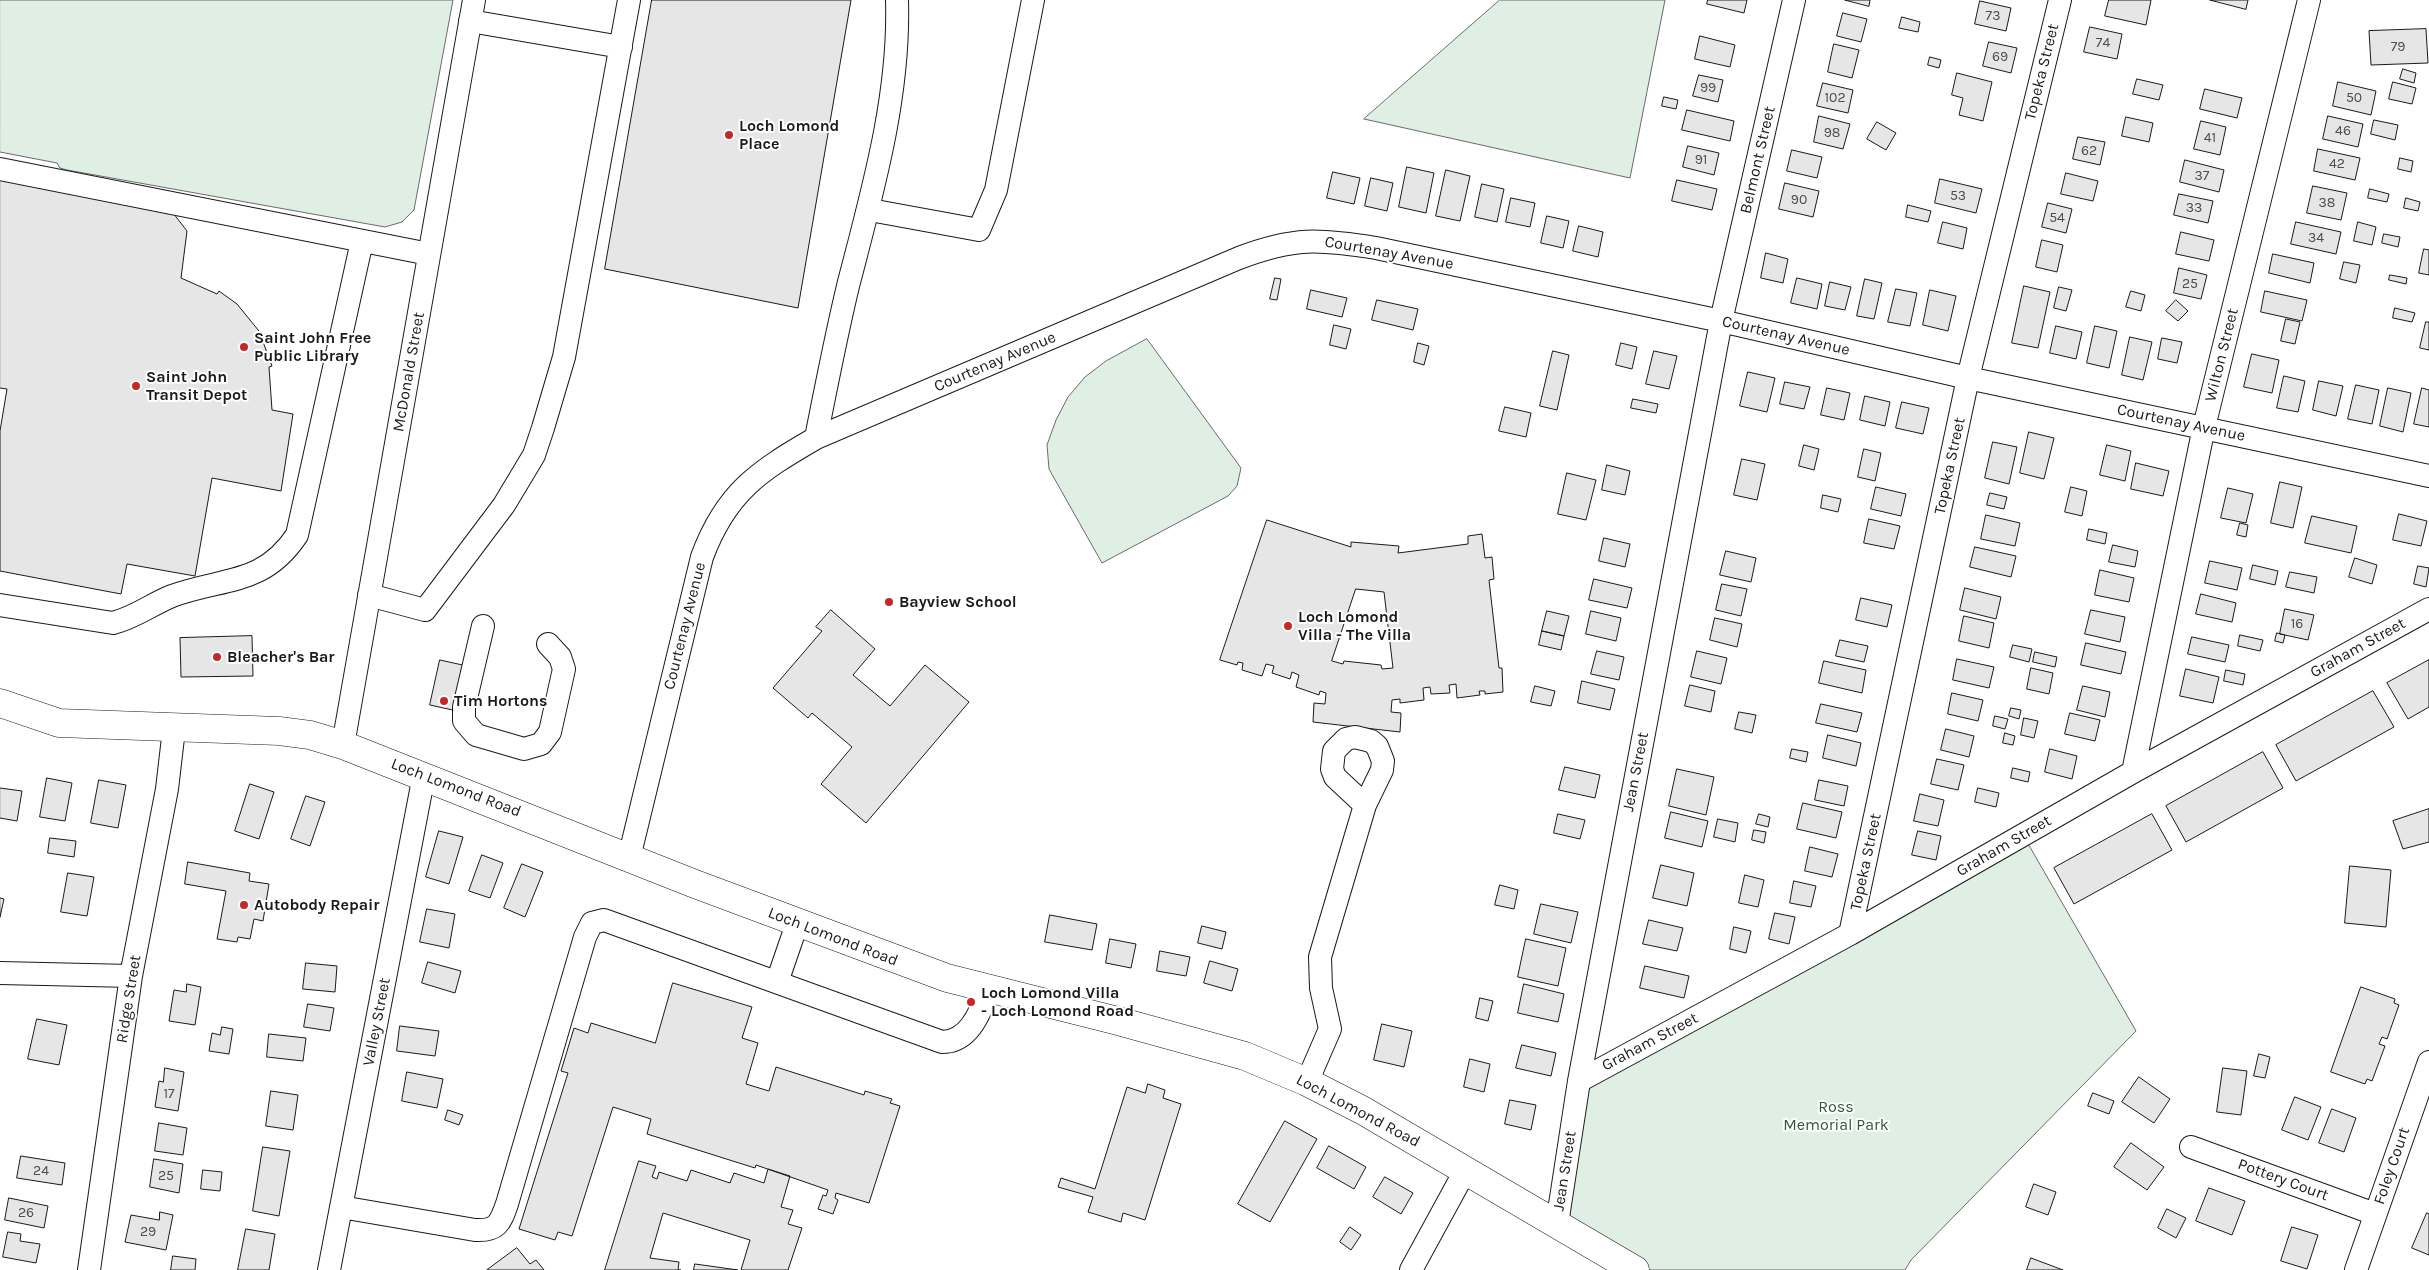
<!DOCTYPE html>
<style>
body{margin:0}
canvas{display:block;background:#fff}
</style>
<canvas width="2429" height="1270"></canvas>
<script>
const g = document.querySelector('canvas').getContext('2d');
g.lineJoin = 'round';
function fill(path, color) { g.fillStyle = color; g.fill(path, 'evenodd'); }
function strokePath(path, color, width, dash) { g.strokeStyle = color; g.lineWidth = width; g.lineCap = dash ? 'butt' : 'round'; g.setLineDash(dash || []); g.stroke(path); }
function label(font, color, halo, rows, align = 'center') {
  g.font = font + ' Karla,sans-serif'; g.lineWidth = 4; g.setLineDash([]); g.textBaseline = 'middle'; g.strokeStyle = halo; g.fillStyle = color; for (const [text, x, y, turn = 0] of rows) {
    g.save(); g.translate(x, y); g.rotate((+turn || 0) * Math.PI / 180); g.textAlign = isNaN(turn) ? turn : align; if (halo) g.strokeText(text, 0, 0); g.fillText(text, 0, 0); g.restore();
  }
}
const green = new Path2D(`
 M0 0H453L414 210 402 222 385 227 67 170 60 168 57 163 0 152Z
 M1500 0H1665L1630 178 1364 119Z
 M1147 339 1241 468 1237 486 1228 496 1102 563 1049 469 1047 445 1056 420 1068 397 1085 377 1106 361Z
 M2023 835 2136 1031 1911 1260 1905 1270H1635L1557 1224 1579 1081Z`);
const building = new Path2D(`
 M652 0H851L798 308 605 269Z
 M1708 0H1747L1744 13 1707 4Z
 M1845 0H1870L1869 6Z
 M2109 0H2151L2146 25 2105 16Z
 M2210 0H2248L2246 9Z
 M1980 1 2011 8 2006 31 1975 24Z
 M1843 13 1867 19 1861 42 1837 36Z
 M1902 17 1920 22 1918 32 1899 28Z
 M2090 27 2122 34 2117 59 2084 52Z
 M2426 29 2428 63 2371 65 2369 31Z
 M1700 36 1735 45 1730 67 1695 59Z
 M1989 42 2017 48 2011 73 1983 66Z
 M1834 44 1859 50 1852 78 1828 72Z
 M1930 57 1941 60 1939 68 1928 65Z
 M2403 69 2416 73 2414 83 2400 79Z
 M1957 73 1992 82 1983 121 1959 115 1963 98 1952 95Z
 M1699 75 1723 80 1718 102 1693 96Z
 M2137 79 2163 85 2159 100 2133 94Z
 M2338 82 2376 91 2371 115 2333 106Z
 M2393 82 2416 88 2412 104 2389 99Z
 M1823 83 1853 90 1848 113 1817 106Z
 M2205 89 2242 98 2237 118 2200 109Z
 M1664 97 1678 100 1676 109 1662 106Z
 M1687 110 1734 121 1730 141 1682 130Z
 M1819 116 1850 124 1843 149 1814 142Z
 M2328 116 2363 124 2358 147 2323 139Z
 M2126 117 2153 123 2149 142 2122 136Z
 M2374 120 2398 125 2395 140 2371 134Z
 M2201 121 2226 127 2220 155 2194 149Z
 M1877 122 1896 133 1886 150 1867 139Z
 M2078 137 2105 142 2100 165 2073 159Z
 M1688 146 1719 153 1714 175 1683 167Z
 M2318 149 2360 158 2355 180 2314 171Z
 M1792 150 1822 157 1817 178 1787 171Z
 M2400 158 2413 161 2411 172 2398 169Z
 M2185 160 2224 170 2219 192 2180 182Z
 M1407 167 1434 173 1426 213 1399 207Z
 M1446 170 1470 176 1460 221 1436 216Z
 M1333 172 1360 178 1354 204 1327 198Z
 M2066 173 2098 181 2093 201 2061 194Z
 M1371 178 1393 183 1387 211 1365 206Z
 M1940 179 1982 189 1976 213 1935 203Z
 M0 180 170 209 187 231 181 278 217 294 219 291 237 304 259 331 272 366 269 367 272 410 293 414 281 491 212 478 195 576 127 564 121 594 0 571V431L7 389 0 388Z
 M1677 180 1717 189 1712 210 1672 201Z
 M1785 183 1819 191 1813 217 1779 209Z
 M1482 184 1504 189 1497 222 1475 217Z
 M2313 186 2347 193 2341 220 2307 213Z
 M2370 189 2389 194 2387 202 2368 198Z
 M2179 194 2213 201 2208 223 2174 215Z
 M1511 198 1535 203 1530 227 1506 222Z
 M2406 198 2420 202 2418 211 2404 208Z
 M2048 203 2072 209 2066 233 2042 227Z
 M1908 205 1931 211 1928 222 1906 217Z
 M1547 216 1569 221 1563 248 1541 243Z
 M1943 222 1967 228 1963 249 1938 243Z
 M2296 222 2341 232 2336 254 2291 244Z
 M2358 222 2376 227 2372 245 2354 241Z
 M1579 226 1603 232 1598 257 1573 251Z
 M2181 232 2214 240 2209 261 2176 254Z
 M2384 234 2400 237 2398 247 2382 243Z
 M2042 240 2063 245 2057 272 2036 267Z
 M2424 249 2429 250V275L2419 273Z
 M1766 253 1788 259 1783 283 1761 278Z
 M2273 254 2314 263 2310 283 2269 273Z
 M2344 262 2360 265 2356 283 2340 279Z
 M2179 268 2207 275 2201 299 2174 293Z
 M2390 275 2407 278 2406 284 2389 280Z
 M1275 278 1281 279 1277 300 1270 299Z
 M1797 278 1822 284 1817 309 1791 303Z
 M1865 279 1882 283 1874 319 1857 316Z
 M1830 282 1851 287 1845 310 1825 306Z
 M2024 286 2050 292 2038 348 2012 343Z
 M2059 287 2072 290 2066 311 2054 308Z
 M1896 289 1917 293 1910 326 1888 322Z
 M1311 290 1347 298 1342 317 1307 309Z
 M1930 290 1956 296 1948 331 1923 325Z
 M2131 291 2145 295 2141 311 2126 307Z
 M2265 291 2307 300 2302 321 2261 312Z
 M1377 300 1418 309 1413 330 1372 320Z
 M2176 300 2188 311 2178 321 2166 311Z
 M2395 308 2415 313 2412 322 2393 318Z
 M2286 319 2300 322 2295 344 2281 341Z
 M2426 322H2429V350L2420 348Z
 M1334 325 1351 329 1346 349 1330 345Z
 M2056 326 2082 332 2076 359 2050 353Z
 M2095 326 2117 331 2109 368 2087 363Z
 M2130 337 2152 342 2143 380 2122 375Z
 M2162 338 2182 342 2177 363 2158 359Z
 M1418 343 1429 346 1424 365 1414 362Z
 M1621 343 1637 347 1632 369 1616 365Z
 M1553 351 1569 355 1557 410 1540 406Z
 M1654 351 1677 356 1669 389 1646 384Z
 M2252 354 2279 360 2272 393 2244 387Z
 M1748 372 1775 378 1767 412 1740 406Z
 M2284 376 2305 381 2298 412 2277 408Z
 M2319 381 2343 386 2336 416 2313 410Z
 M1785 382 1810 387 1804 409 1780 404Z
 M2356 385 2379 390 2372 424 2348 419Z
 M1827 388 1850 393 1844 420 1821 415Z
 M2388 388 2411 393 2403 432 2380 426Z
 M2422 388 2429 390V427L2414 424Z
 M1865 396 1890 402 1885 426 1860 420Z
 M1633 399 1658 404 1656 413 1631 408Z
 M1902 402 1929 408 1923 434 1896 428Z
 M1505 407 1531 413 1526 437 1499 431Z
 M2029 432 2054 438 2044 479 2020 473Z
 M1993 442 2017 447 2009 484 1985 478Z
 M1804 445 1819 449 1814 470 1799 466Z
 M2107 445 2131 451 2125 481 2100 475Z
 M1864 449 1881 453 1875 481 1858 477Z
 M1742 459 1765 464 1757 500 1734 495Z
 M2136 463 2169 471 2163 496 2131 489Z
 M1607 465 1630 471 1625 495 1602 490Z
 M1567 473 1596 480 1586 520 1558 514Z
 M2280 482 2302 487 2293 528 2271 523Z
 M1876 487 1906 494 1901 516 1871 509Z
 M2071 487 2087 491 2082 516 2065 512Z
 M2228 488 2253 494 2246 523 2221 518Z
 M1990 493 2007 497 2004 509 1987 505Z
 M1823 495 1841 499 1838 512 1821 508Z
 M2399 514 2427 521 2421 546 2393 540Z
 M1986 515 2020 523 2015 546 1981 539Z
 M2312 516 2357 526 2351 553 2305 543Z
 M1869 519 1900 526 1894 549 1864 543Z
 M1267 520 1351 547V542L1399 546 1398 553 1468 544V536L1482 534 1485 558 1492 557 1494 579 1489 580 1499 668H1502L1503 692 1485 694V691H1479L1480 695 1457 698 1456 684 1449 685 1450 693 1431 694 1430 687 1423 688 1424 700 1400 703V699L1392 700 1391 712 1401 713 1400 732 1313 722 1314 703 1325 704 1326 693 1320 691 1319 695 1296 687 1299 675 1292 672 1290 679 1272 673 1274 666 1266 664 1262 676 1242 670 1243 663 1238 662 1237 665 1220 660ZM1356 589 1384 592 1393 668 1382 669 1381 665 1344 661 1343 664 1332 661Z
 M2240 523 2248 525 2246 537 2237 535Z
 M2089 529 2107 533 2105 544 2087 540Z
 M1604 538 1630 544 1625 567 1599 561Z
 M2113 545 2138 551 2135 567 2109 562Z
 M1975 547 2016 556 2011 577 1970 567Z
 M1726 551 1756 558 1751 582 1720 575Z
 M2355 558 2377 565 2372 584 2349 577Z
 M2210 561 2242 568 2237 590 2205 583Z
 M2253 565 2278 571 2275 585 2250 579Z
 M2418 566 2429 568 2426 587 2414 584Z
 M2100 570 2134 578 2129 602 2095 595Z
 M2290 572 2317 577 2314 593 2286 587Z
 M1594 579 1632 588 1627 608 1589 600Z
 M1722 584 1747 589 1741 616 1716 610Z
 M1965 588 2001 597 1996 619 1960 610Z
 M2201 594 2236 603 2232 622 2196 614Z
 M1861 598 1892 605 1887 627 1856 620Z
 M2285 609 2314 615 2308 640 2280 634Z
 M831 610 875 649 853 675 890 706 925 665 969 702 866 823 821 784 852 747 812 713 808 718 773 688 822 631 816 627Z
 M2091 610 2125 617 2120 642 2085 634Z
 M1547 611 1569 616 1564 636 1542 631Z
 M1591 611 1621 618 1616 641 1586 634Z
 M1964 616 1994 623 1989 648 1959 641Z
 M1715 618 1742 624 1737 647 1710 640Z
 M1542 631 1564 636 1561 650 1539 645Z
 M2277 633 2285 635 2283 643 2275 641Z
 M2240 635 2263 640 2260 651 2238 646Z
 M252 636 253 676 181 677 180 638Z
 M2192 637 2229 645 2225 662 2188 654Z
 M1840 640 1868 646 1864 662 1836 656Z
 M2086 643 2126 652 2121 674 2081 665Z
 M2013 645 2032 649 2029 662 2010 657Z
 M1597 651 1624 657 1619 680 1591 674Z
 M1697 651 1727 658 1721 684 1691 677Z
 M2035 652 2057 657 2055 667 2033 662Z
 M1957 659 1994 667 1989 688 1953 680Z
 M440 660 467 666 457 711 430 705Z
 M2429 660V707L2408 719 2387 683Z
 M1824 661 1866 670 1862 693 1819 683Z
 M2031 668 2053 673 2049 694 2027 689Z
 M2186 669 2219 677 2213 703 2180 696Z
 M2226 670 2245 674 2243 685 2224 681Z
 M1582 681 1615 689 1610 710 1578 703Z
 M1690 685 1715 691 1711 712 1685 706Z
 M1535 686 1555 691 1551 706 1531 702Z
 M2083 686 2110 692 2105 717 2077 710Z
 M2373 691 2394 727 2296 781 2276 745Z
 M1952 693 1983 700 1978 721 1948 714Z
 M1821 704 1862 713 1857 732 1816 723Z
 M2011 708 2021 710 2019 719 2009 716Z
 M1739 712 1756 715 1752 733 1735 729Z
 M2070 713 2100 720 2095 741 2065 734Z
 M1995 716 2008 719 2005 729 1993 726Z
 M2024 718 2038 721 2034 738 2021 735Z
 M1946 729 1974 736 1969 757 1941 750Z
 M2005 733 2015 736 2013 745 2003 743Z
 M1828 735 1861 743 1856 766 1823 758Z
 M1792 749 1808 752 1806 762 1790 758Z
 M2050 749 2077 756 2072 779 2045 772Z
 M2263 752 2283 788 2186 842 2166 806Z
 M1937 759 1964 765 1958 790 1931 784Z
 M1565 767 1600 775 1595 798 1559 790Z
 M2013 768 2030 772 2028 782 2011 778Z
 M1677 769 1714 777 1706 815 1669 806Z
 M47 778 72 783 65 821 40 817Z
 M99 780 126 785 118 828 91 823Z
 M1819 780 1848 786 1844 806 1815 800Z
 M250 784 274 792 259 839 235 831Z
 M0 788 22 791 17 821 0 818Z
 M1978 788 1999 793 1996 807 1975 802Z
 M1920 794 1944 800 1938 826 1914 821Z
 M306 796 325 802 310 846 291 839Z
 M1803 803 1842 812 1836 838 1797 829Z
 M2429 809V842L2403 849 2393 821Z
 M1671 812 1708 821 1702 847 1665 838Z
 M1558 814 1585 820 1580 839 1554 833Z
 M1759 814 1770 817 1768 827 1756 824Z
 M2152 814 2172 850 2074 904 2054 868Z
 M1718 819 1738 823 1735 842 1714 837Z
 M1754 830 1766 832 1764 843 1752 840Z
 M439 831 463 837 449 884 426 877Z
 M1918 831 1941 836 1936 860 1912 855Z
 M50 838 76 841 74 857 48 853Z
 M1810 847 1838 854 1832 877 1805 871Z
 M482 855 503 863 490 898 469 891Z
 M188 862 250 873 249 881 269 884 263 921 254 919 250 939 238 937 237 942 217 939 226 891 185 884Z
 M522 864 543 872 525 917 504 908Z
 M1661 865 1694 873 1687 906 1653 898Z
 M2350 866 2391 870 2386 927 2345 923Z
 M68 873 94 877 87 916 61 912Z
 M1745 875 1764 880 1758 907 1739 903Z
 M1794 881 1816 886 1811 907 1790 903Z
 M1500 885 1518 890 1514 909 1495 905Z
 M0 898 4 899 0 917Z
 M1541 904 1578 912 1571 943 1534 934Z
 M427 909 455 914 449 948 420 942Z
 M1775 913 1795 917 1789 944 1769 939Z
 M1050 915 1097 924 1092 950 1045 942Z
 M1649 920 1683 928 1677 951 1643 944Z
 M1202 926 1226 932 1222 949 1198 943Z
 M1734 927 1751 931 1746 953 1730 949Z
 M1110 939 1136 944 1131 968 1106 963Z
 M1526 939 1566 948 1558 986 1518 977Z
 M1160 951 1190 957 1186 976 1157 971Z
 M1210 961 1238 969 1232 991 1204 983Z
 M428 962 461 971 455 993 422 983Z
 M306 963 337 966 335 992 303 989Z
 M1645 966 1689 976 1684 998 1640 988Z
 M673 983 752 1007 742 1038 758 1043 746 1084 769 1091 776 1067 864 1095 865 1091 892 1099 890 1103 900 1106 869 1203 836 1193 835 1198 838 1200 833 1214 818 1209 823 1195 826 1196 828 1190 756 1165 755 1168 647 1134 651 1119 613 1107 572 1236 558 1232 555 1240 519 1229 568 1073 561 1071 574 1028 588 1033 591 1023 655 1043Z
 M187 984 201 987 195 1025 169 1021 174 990 186 992Z
 M1524 984 1564 994 1558 1022 1518 1013Z
 M2361 987 2395 999 2394 1003 2399 1005 2387 1039 2382 1037 2379 1044 2385 1046 2372 1081 2367 1079 2365 1084 2331 1072Z
 M1480 998 1493 1001 1488 1021 1476 1018Z
 M308 1004 334 1008 330 1031 304 1027Z
 M37 1019 67 1025 59 1065 28 1059Z
 M1382 1024 1412 1031 1404 1067 1374 1060Z
 M400 1026 439 1031 435 1056 397 1051Z
 M222 1027 233 1029 229 1054 209 1051 212 1033 220 1035Z
 M269 1034 306 1038 303 1061 267 1057Z
 M1522 1045 1556 1053 1551 1076 1516 1068Z
 M2259 1054 2270 1057 2265 1078 2254 1076Z
 M1470 1059 1490 1064 1484 1092 1464 1087Z
 M165 1068 184 1072 178 1111 155 1107 159 1081 163 1082Z
 M2223 1068 2247 1071 2241 1115 2217 1112Z
 M407 1072 443 1079 437 1108 402 1101Z
 M2139 1077 2170 1099 2154 1123 2122 1102Z
 M1148 1084 1165 1090 1163 1098 1181 1104 1145 1220 1123 1213 1121 1222 1088 1212 1093 1197 1058 1187 1061 1178 1095 1189 1127 1087 1145 1093Z
 M271 1091 298 1095 293 1130 266 1126Z
 M2093 1093 2114 1101 2109 1114 2088 1106Z
 M2295 1097 2321 1107 2308 1140 2282 1130Z
 M1510 1100 1536 1105 1531 1130 1505 1124Z
 M2332 1109 2356 1118 2344 1152 2319 1143Z
 M448 1110 463 1115 459 1125 445 1120Z
 M1285 1121 1317 1139 1270 1222 1238 1204Z
 M159 1123 187 1128 183 1155 155 1151Z
 M2131 1143 2164 1167 2147 1190 2114 1167Z
 M1329 1146 1366 1167 1354 1189 1317 1168Z
 M263 1147 290 1151 279 1216 253 1211Z
 M21 1156 65 1163 62 1185 17 1178Z
 M154 1159 183 1164 179 1193 150 1187Z
 M639 1161 656 1166 652 1177 657 1179 659 1172 687 1181 691 1170 730 1183 734 1173 764 1183 768 1169 790 1176 781 1207 793 1210 788 1224 802 1228 788 1270H741L750 1240 663 1213 650 1258 679 1262 678 1270H681H605Z
 M203 1170 222 1172 220 1191 201 1189Z
 M1385 1177 1413 1193 1401 1214 1373 1197Z
 M2034 1184 2056 1192 2048 1215 2026 1207Z
 M2209 1188 2245 1201 2232 1235 2196 1221Z
 M9 1198 48 1206 44 1228 5 1220Z
 M2167 1209 2186 1218 2176 1238 2158 1228Z
 M160 1212 173 1215 166 1250 125 1242 131 1215 159 1220Z
 M2427 1213 2429 1214V1255L2412 1248Z
 M1350 1227 1361 1235 1351 1250 1340 1242Z
 M2292 1227 2318 1235 2307 1269 2281 1261Z
 M246 1229 275 1234 269 1270H238Z
 M8 1232 21 1234 20 1241 40 1244 36 1263 3 1257Z
 M517 1248 530 1264 536 1260 544 1270H487Z
 M173 1256 196 1259 195 1270H171Z
 M2031 1258 2063 1270H2027Z
 M695 1264 738 1270H694Z`);
const minor = new Path2D(`
 M470 21 621 47
 M0 169 429 254
 M870 210 979 230 996 190 1033 0
 M816 438C826 387 836 336 848 286 872 193 900 97 897 0
 M369 595 425 610 504 505 534 455 543 428 564 357 629 0
 M0 605 113 623C134 618 152 604 172 596 224 577 263 586 297 535L362 241
 M483 626 464 707V721L476 735 524 749 541 744 550 732 564 669 560 657 548 644
 M343 745 474 0
 M2133 772 2204 427 2309 0
 M629 858 702 557C726 492 759 471 816 438L1239 258C1294 237 1319 239 1376 248L1721 321 1968 378 2429 476
 M1850 934 1968 378 2060 0
 M0 973 131 976
 M777 982 797 924
 M1579 1081 1850 934 2133 772 2429 609
 M1307 1082 1330 1029 1321 988 1320 957 1365 805 1382 770 1383 761 1377 746 1371 741 1355 737 1346 739 1334 751 1332 769 1335 777 1365 805
 M2191 1147 2375 1214
 M341 1207 475 1230C497 1231 500 1224 507 1204L585 937 592 923 604 920 942 1042C970 1042 982 1010 988 988
 M1557 1224 1579 1081 1721 321 1794 0
 M89 1270 131 976 167 789 174 729
 M329 1270 424 775
 M1411 1270 1465 1171
 M2356 1270 2429 1062`);
const major = new Path2D(`
 M0 703 59 723 279 731 310 735 343 745 695 884 947 978 1118 1021 1245 1056 1307 1082 1362 1110 1635 1270`);
const markers = [
 [729,135,5,"#c62828"],
 [244,347,5,"#c62828"],
 [136,386,5,"#c62828"],
 [889,602,5,"#c62828"],
 [1288,626,5,"#c62828"],
 [217,657,5,"#c62828"],
 [444,701,5,"#c62828"],
 [244,905,5,"#c62828"],
 [971,1002,5,"#c62828"]
];
const numberNames = [
 ["73",1993,16],
 ["74",2103,43],
 ["79",2398,47],
 ["69",2000,57],
 ["99",1708,88],
 ["102",1835,98],
 ["50",2354,98],
 ["46",2343,131],
 ["98",1832,133],
 ["41",2210,138],
 ["62",2089,151],
 ["91",1701,160],
 ["42",2337,164],
 ["37",2202,176],
 ["53",1958,196],
 ["90",1799,200],
 ["38",2327,203],
 ["33",2194,208],
 ["54",2057,218],
 ["34",2316,238],
 ["25",2190,284],
 ["16",2297,624],
 ["17",169,1094],
 ["24",41,1171],
 ["25",166,1176],
 ["26",26,1213],
 ["29",148,1232]
];
const streetNames = [
 ["Topeka Street",2042,72,-76],
 ["Belmont Street",1758,160,-77],
 ["Courtenay Avenue",1389,253,10],
 ["Courtenay Avenue",1786,336,13],
 ["Wilton Street",2222,355,-76],
 ["Courtenay Avenue",995,362,-23],
 ["McDonald Street",409,372,-80],
 ["Courtenay Avenue",2181,423,12],
 ["Topeka Street",1950,466,-78],
 ["Courtenay Avenue",685,626,-76],
 ["Graham Street",2358,648,-29],
 ["Jean Street",1636,772,-79],
 ["Loch Lomond Road",456,788,21],
 ["Graham Street",2004,846,-30],
 ["Topeka Street",1866,862,-78],
 ["Loch Lomond Road",833,937,21],
 ["Ridge Street",129,999,-81],
 ["Valley Street",377,1022,-79],
 ["Graham Street",1650,1042,-28],
 ["Loch Lomond Road",1358,1111,28],
 ["Foley Court",2392,1166,-71],
 ["Jean Street",1565,1171,-81],
 ["Pottery Court",2283,1180,20]
];
const poiNames = [
 ["Loch Lomond",739,126],
 ["Place",739,144],
 ["Saint John Free",254,338],
 ["Public Library",254,356],
 ["Saint John",146,377],
 ["Transit Depot",146,395],
 ["Bayview School",899,602],
 ["Loch Lomond",1298,617],
 ["Villa - The Villa",1298,635],
 ["Bleacher's Bar",227,657],
 ["Tim Hortons",454,701],
 ["Autobody Repair",254,905],
 ["Loch Lomond Villa",981,993],
 ["- Loch Lomond Road",981,1011]
];
const parkNames = [
 ["Ross",1836,1107],
 ["Memorial Park",1836,1125]
];
fill(green, '#e0efe3');
strokePath(green, '#6a6a6a', 1);
fill(building, '#e6e6e6');
strokePath(building, '#1a1a1a', 1);
strokePath(minor, '#1a1a1a', 24);
strokePath(major, '#1a1a1a', 29);
strokePath(minor, '#fff', 22);
strokePath(major, '#fff', 28);
for (const [x, y, r, color] of markers) { const dot = new Path2D(); dot.arc(x, y, r, 0, 2 * Math.PI); g.fillStyle = color; g.fill(dot); strokePath(dot, '#fff', 2); }
label('14px', '#4d4d4d', null, numberNames);
label('16px', '#1a1a1a', '#fff', streetNames);
label('bold 16px', '#1a1a1a', '#fff', poiNames, 'left');
label('16px', '#2b5a34', '#fff', parkNames);
</script>
